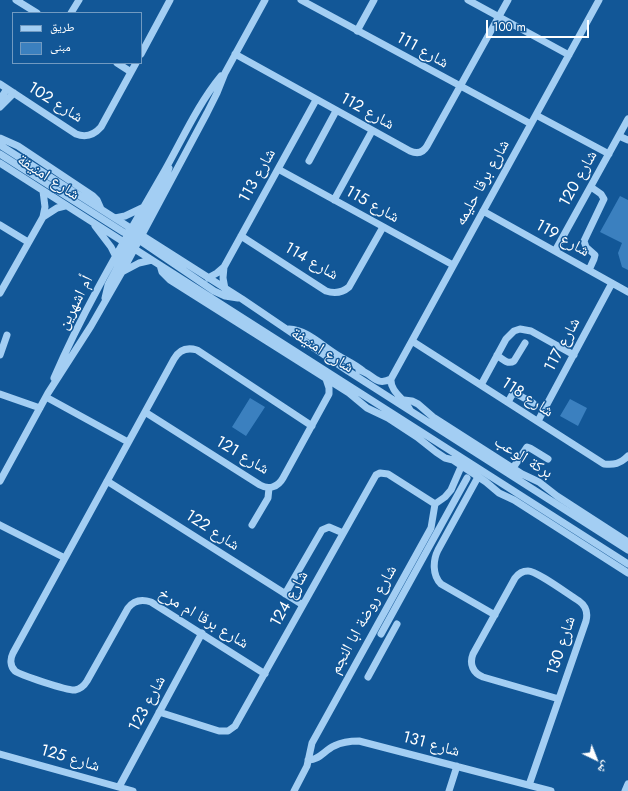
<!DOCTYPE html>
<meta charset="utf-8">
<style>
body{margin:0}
#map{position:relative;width:628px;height:791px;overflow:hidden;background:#125797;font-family:Jost,"Noto Naskh Arabic",sans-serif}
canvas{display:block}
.legend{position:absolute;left:12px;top:12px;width:130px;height:52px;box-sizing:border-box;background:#125797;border:1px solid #719ac1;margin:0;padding:5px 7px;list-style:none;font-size:12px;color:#fff}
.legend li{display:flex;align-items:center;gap:8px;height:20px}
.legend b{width:20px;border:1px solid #719ac1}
.north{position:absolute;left:576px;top:739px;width:40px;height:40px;-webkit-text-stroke:3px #125797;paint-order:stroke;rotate:137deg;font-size:11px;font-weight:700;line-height:16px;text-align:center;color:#fff}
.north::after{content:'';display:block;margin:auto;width:14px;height:18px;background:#fff;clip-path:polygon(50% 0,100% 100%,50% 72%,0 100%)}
.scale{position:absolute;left:486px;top:20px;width:103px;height:18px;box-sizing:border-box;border:2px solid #fff;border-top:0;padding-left:5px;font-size:12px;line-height:14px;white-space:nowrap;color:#fff;-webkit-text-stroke:3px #125797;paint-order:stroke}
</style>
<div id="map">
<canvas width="628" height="791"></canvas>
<ul class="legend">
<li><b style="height:5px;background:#a3cef3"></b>طريق</li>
<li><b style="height:11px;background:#3b80bf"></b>مبنى</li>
</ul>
<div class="north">ش</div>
<div class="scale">100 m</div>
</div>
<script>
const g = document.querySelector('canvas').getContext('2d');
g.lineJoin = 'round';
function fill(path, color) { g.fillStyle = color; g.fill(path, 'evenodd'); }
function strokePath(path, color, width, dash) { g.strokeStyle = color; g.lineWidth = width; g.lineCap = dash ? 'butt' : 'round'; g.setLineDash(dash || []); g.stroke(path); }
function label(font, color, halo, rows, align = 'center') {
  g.font = font + ' Jost,"Noto Naskh Arabic",sans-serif'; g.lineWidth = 3; g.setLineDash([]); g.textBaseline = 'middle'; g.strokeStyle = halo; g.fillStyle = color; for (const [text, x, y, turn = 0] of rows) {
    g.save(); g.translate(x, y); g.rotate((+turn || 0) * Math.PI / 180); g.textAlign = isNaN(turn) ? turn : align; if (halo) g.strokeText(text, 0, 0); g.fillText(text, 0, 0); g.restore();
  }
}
const building = new Path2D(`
 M620 196 628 200V270L622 267 618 253 622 243 600 232Z
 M250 398 265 407 246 436 232 427Z
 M570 399 587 408 578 426 560 416Z`);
const minor = new Path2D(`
 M16 0 37 13
 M301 0 531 124
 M468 0 569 55
 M71 13 79 0
 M357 31 374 0
 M141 54 170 0
 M235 54 410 151C417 154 423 153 427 146L508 0
 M117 63 131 72
 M0 84 76 134C86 138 94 135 101 127L136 63
 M0 99 7 89
 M0 107 14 93
 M536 115 609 154
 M619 136 628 140
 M0 138 18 146 93 196 97 200 101 209
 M0 145 242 299 348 371 628 550
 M0 154 123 232 132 236 142 235
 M309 161 336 111
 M0 163 628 564
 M278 169 453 265
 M334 200 372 131
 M483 211 628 292
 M43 217 57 208 65 206
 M115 218 125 216 144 207
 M0 225 28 242
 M95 226 111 247 116 257
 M135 235 165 180 169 168
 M241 236 326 291C335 294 342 293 349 287L383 227
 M135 239 139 240 214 291 225 296 238 298
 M555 251 628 119
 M160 265 162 272 170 280 349 393 367 408 388 418 417 437 436 452 445 458 453 460 486 482 499 493 514 500 628 573
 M224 267 223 278 225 289
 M589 270 594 259 595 255 586 247 584 241 604 199 601 194 591 187
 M122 272 139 263 152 260
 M208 278 217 273 224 267 316 100
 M0 293 43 217 45 207 43 191
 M105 298 108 285 131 242
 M289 329C308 330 323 347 339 356 347 361 355 364 363 371
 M412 341 604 464C614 465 620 464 628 456
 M0 355 7 335
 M497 355C502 359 508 365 514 361L525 343
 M359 370C373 373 375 387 391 379
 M54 378C85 306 126 238 165 170 183 138 198 104 221 76
 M481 385 506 339 514 331 520 329 531 331 574 355
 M0 394 40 408
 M46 397 128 442
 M404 400 412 401 418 404 433 417 522 474 539 482 557 496 628 542
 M508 402 512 395 515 393 533 403
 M410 410C405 399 390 392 391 379L599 0
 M145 412 260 485C269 490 278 487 283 478L329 394V388L326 379
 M538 421 612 283
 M513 468 527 447 530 448 548 459
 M478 477 438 550C433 560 432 575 441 584L495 615
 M0 481 48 393 91 326 122 272 207 113 217 93 225 73 265 0
 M107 481 303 605
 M0 525 65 558
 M252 525 268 498 269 488
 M285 594 322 530 329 527 343 533
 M381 634 467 478
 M265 674 151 602C142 599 134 600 128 608L87 681C84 686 80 689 75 690 68 691 20 675 15 671 10 666 10 659 13 653L174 359C179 350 187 347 197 350L312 426
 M368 677 397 624
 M159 712 219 731H228L235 726 376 475 380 473 388 474 435 504
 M0 754 133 791
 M308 760C318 761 325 750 334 746 342 742 350 741 359 741L551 791
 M529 785 586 621C588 613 586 606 579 601 569 595 537 571 528 571 522 571 518 574 515 578L473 654C469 664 473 673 483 677L559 699
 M119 787 202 633
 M294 791 307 766 312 743 431 528 435 504 445 497 451 490 461 467
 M449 791 457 766
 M625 791 628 784`);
const streetNames = [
 ["شارع 111",422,51,29],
 ["شارع 102",55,103,32],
 ["شارع 112",367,112,29],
 ["شارع 113",258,176,-61],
 ["شارع امنيفة",48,178,33],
 ["شارع 120",579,179,-61],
 ["شارع برقا حليمه",483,183,-61],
 ["شارع 115",372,205,29],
 ["شارع 119",562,239,29],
 ["شارع 114",311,262,30],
 ["أم اشهرين",76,303,-63],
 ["شارع 117",563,345,-62],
 ["شارع امنيفة",322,351,32],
 ["شارع 118",527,398,33],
 ["شارع 121",242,456,31],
 ["بركة الوعب",523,458,32],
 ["شارع 122",212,531,33],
 ["شارع 124",290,599,-61],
 ["شارع برقا ام مرخ",203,619,31],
 ["شارع روضة ابا النجم",364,620,-61],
 ["شارع 130",562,646,-72],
 ["شارع 123",148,704,-62],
 ["شارع 131",431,745,15],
 ["شارع 125",70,759,16]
];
fill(building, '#3b80bf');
strokePath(minor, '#a3cef3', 7);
label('16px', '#fff', '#125797', streetNames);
</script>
